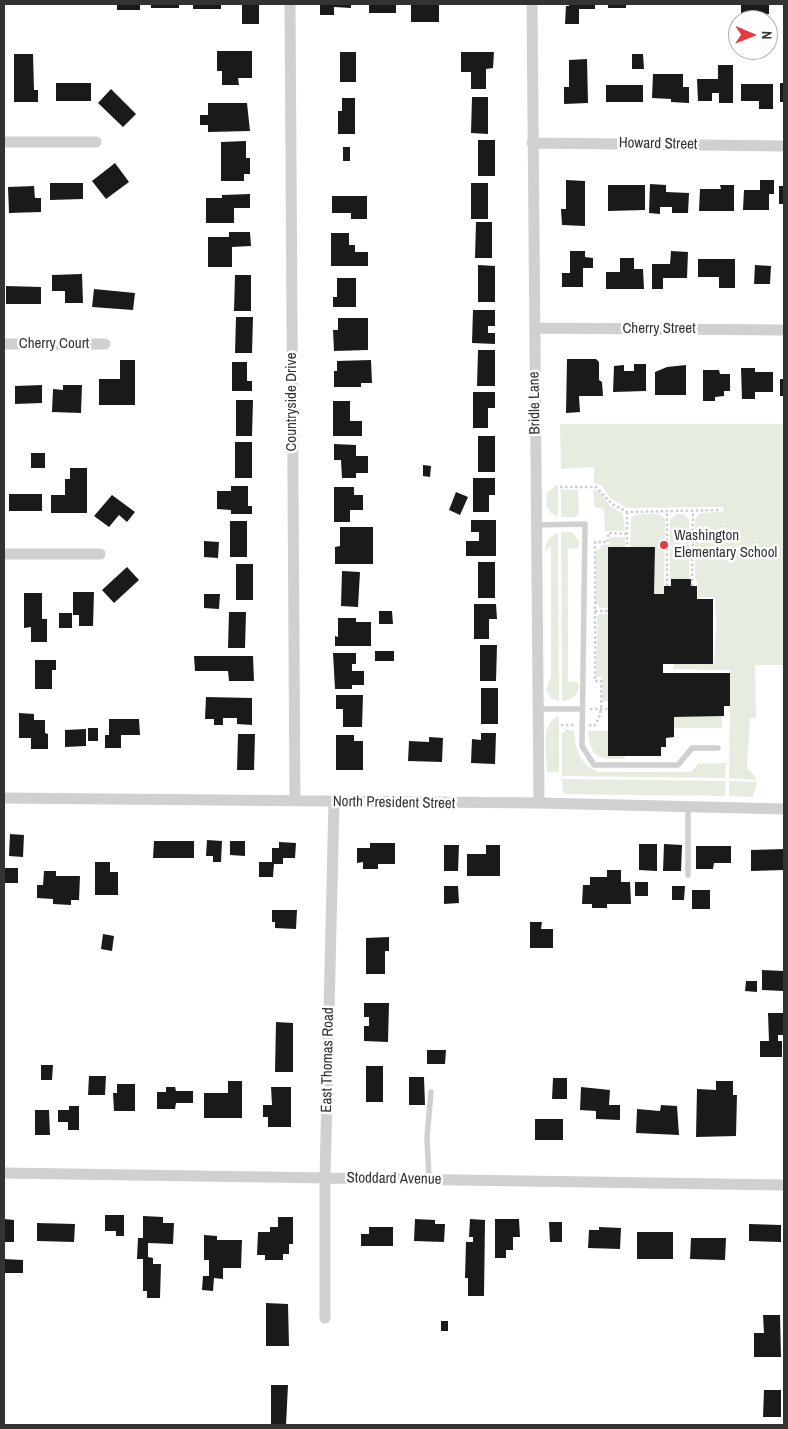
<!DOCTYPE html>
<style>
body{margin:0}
#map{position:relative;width:788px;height:1429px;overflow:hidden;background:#fff;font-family:"Archivo Narrow",sans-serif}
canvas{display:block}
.frame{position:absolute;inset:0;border:5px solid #333;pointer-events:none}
.north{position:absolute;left:728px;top:10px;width:50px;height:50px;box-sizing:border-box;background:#fff;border:1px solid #adadad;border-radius:50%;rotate:91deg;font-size:14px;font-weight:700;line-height:20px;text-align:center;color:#333}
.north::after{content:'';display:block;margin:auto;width:18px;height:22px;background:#e63946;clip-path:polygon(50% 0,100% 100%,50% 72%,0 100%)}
</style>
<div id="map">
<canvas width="788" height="1429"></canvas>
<div class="frame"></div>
<div class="north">N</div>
</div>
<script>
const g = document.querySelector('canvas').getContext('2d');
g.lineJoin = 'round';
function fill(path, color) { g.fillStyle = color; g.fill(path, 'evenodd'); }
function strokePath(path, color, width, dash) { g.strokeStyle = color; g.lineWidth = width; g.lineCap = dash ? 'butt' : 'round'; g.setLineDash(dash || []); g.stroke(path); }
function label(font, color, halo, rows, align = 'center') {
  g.font = font + ' "Archivo Narrow",sans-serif'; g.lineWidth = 5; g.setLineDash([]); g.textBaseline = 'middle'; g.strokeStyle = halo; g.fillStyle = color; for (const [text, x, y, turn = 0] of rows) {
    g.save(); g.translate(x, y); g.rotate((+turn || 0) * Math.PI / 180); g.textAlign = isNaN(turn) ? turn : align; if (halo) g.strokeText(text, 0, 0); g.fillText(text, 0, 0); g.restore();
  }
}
const green = new Path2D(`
 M560 424H784V665H755L756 718H750L747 768 756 777 755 780 729 778 730 670 674 669V664L714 663 716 626 715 597H698V585L695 576V519L700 513 723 512V507L627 508 610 498 601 485 594 483V467L561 469Z
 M558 484V517L551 513 546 505 547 493Z
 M593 489 600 492 610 506 623 514 625 531H605L604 509 594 507Z
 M561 490H578L579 513 576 517H561Z
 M640 514H659L665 519 664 594H654L655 547H630L631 517Z
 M676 514H683L689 519V546H670V520Z
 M561 532H572L579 541 578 548 568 549V681L578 682 579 688C576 696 571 701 562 701Z
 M558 533 559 701 551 698 546 690 551 677V545L545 552C546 543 549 535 558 533Z
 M610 537H625V547H609L608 608H599V605H596V551L601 548 602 545H610Z
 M689 548V579H670V549Z
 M599 614H608V701H602V677H596L597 617Z
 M559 716V772H547C547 755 539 722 559 716Z
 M722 716V728H674V717Z
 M565 729 574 731C575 750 580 765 599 772H691L698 764 726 763 725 778 562 776V732H565Z
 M588 731H608V756H625V759C600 759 590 759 588 731Z
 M562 779 726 781 725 796 563 794Z
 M729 781 757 782 753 797 729 796Z`);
const building = new Path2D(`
 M117 4H140V10H117Z
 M151 4H179V8H151Z
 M193 4H221V9H193Z
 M242 4H259V24H242Z
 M320 4H351V8L334 7V15H320Z
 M369 4H396V13H369Z
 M411 4H439V22H411Z
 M569 4H595V9H579V24H565L566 6H569Z
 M608 4H626V8H608Z
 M741 4H769V14H756V20H748V14H741Z
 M217 51H252V78H238L239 85H222V71H217Z
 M340 52H356V82H340Z
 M461 52H494L493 68 486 69V89H471V72H461Z
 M14 54H33L34 90H38V102H14Z
 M632 54H643L644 69H632Z
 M587 59 588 103 564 104V87H569V60Z
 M718 65H733V103H719V93H712V101H698L697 79H718Z
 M653 74H683V87H689V103L671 102V99L652 98Z
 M56 83H91V101H56Z
 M780 83H784V102H780Z
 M741 84H773V109H759V101H741Z
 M606 85H643V102H606Z
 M111 89 136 114 123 127 98 103Z
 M472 97H488V134L471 133Z
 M342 98H355V134H338V111H342Z
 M208 103H247L250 131 208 132V125H200V115H208Z
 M478 140H495V176H478Z
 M246 141V158H250V174H244V181H221V142Z
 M343 147H350V161H343Z
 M115 163 129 182 106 199 92 181Z
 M566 180 585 181V226L562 225 561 209H566Z
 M760 180H774V194H769V210H743L744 190H760Z
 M50 183H83V199L50 200Z
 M471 183H488V219H471Z
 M650 184 666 185V192L689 193 688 213H672V207H660V214L649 213Z
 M608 185H645V210L608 211Z
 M720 185H734V211H699L700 189H721Z
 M34 186 35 198H41V212L9 213 8 187Z
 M779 186H784V204H779Z
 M250 194V208H234V223H206V198H222V195Z
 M332 196H367V219H351V213H332Z
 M476 222H492V258H475Z
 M229 232H250L251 246 232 247V267H208V237H229Z
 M331 233H349V245H355V252H368V266H331Z
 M570 251H585V257L593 258V268H583V287H562V273H570Z
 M671 251 688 252 687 278H663V289H652V264H670Z
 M620 258H634V269H643L644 289H606V272H620Z
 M698 259H735V288H719V277H698Z
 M478 265 495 266V302H478Z
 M755 265 771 266 770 284H754Z
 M82 274 83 303H65V291H52V275Z
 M235 275H251V311H234Z
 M337 278H356V307H333V297H337Z
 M6 286 41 287V304H6Z
 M94 289 135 293 133 310 92 307Z
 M473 310H495V326H488V333H495V344L472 343Z
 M236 317H253L252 353H235Z
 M338 318H368V350L334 351 333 330H338Z
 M478 350H495V386H477Z
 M567 359H596L599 362V380L602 382 603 396H579L580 412 566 413Z
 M120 360H135V405H99V379H120Z
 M371 360 372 383H361V387H334V371H337V361Z
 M232 362H247V381H252V391H232Z
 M634 364H646V391L613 392 614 366 624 365V371H634Z
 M686 365V395H655V372L667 367Z
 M741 368H755V372H773V392H755V399H742Z
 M703 370H719L720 374H730V391H724V396L715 397V401H703Z
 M780 379H784V396H780Z
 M42 385V403L15 404V386Z
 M63 385H82L81 413 52 412 53 389 63 390Z
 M473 392H495V408H488V428H473Z
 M236 400H253L252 436H236Z
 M333 401H350V421H362V436H333Z
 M478 436H495V472H478Z
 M235 442H252V478H235Z
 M334 444 356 445V456H368V473H356V478H342L341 460H334Z
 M31 453H45V468H31Z
 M423 465 431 466 430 477 423 476Z
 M70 468H87V513H51V495H65V479H70Z
 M473 478H495V495H489V512H473Z
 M231 486H248V506H252V514H231V510L217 509V491H231Z
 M334 487H354V495H363V510H350V522H334Z
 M456 492 468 497 460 515 449 510Z
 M9 494H42V511H9Z
 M112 495 135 512 127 522 119 515 109 527 94 516Z
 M471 520H496V556H466V541H479V532H471Z
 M230 521H247V557H230Z
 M340 527H373V564H335V547L340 546Z
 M204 541 219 542 218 558 204 557Z
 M608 547H655L654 594H664V586H671V579H691V586H697V599H713V664H663V673H730V706H724V716L674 717V737L666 738V747H661V756H608Z
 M478 562H495V598H478Z
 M236 564H253V600H236Z
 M127 567 139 580 114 603 102 590Z
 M342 571 360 572 358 607 341 606Z
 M73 592H94L93 626H79V615H73Z
 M24 593H42V619H47V642H31V627L24 628Z
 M204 594H220L219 609 204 608Z
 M474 604H496L497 619H489V639H474Z
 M379 611H392L393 624H379Z
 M229 612H246L245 648H228Z
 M59 613H72V628H59Z
 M338 618H356V622H371V646H335V636L338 637Z
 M480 645H497L496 681H480Z
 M375 651H394V661H375Z
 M333 653H356V664H352V671H364V685H352V689H335Z
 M194 656H253L254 681H229L228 671H195Z
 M35 660H56V670H52V689H35Z
 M481 688H498V724H481Z
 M336 695H363L362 727H343V709H336Z
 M206 697 252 698V725L237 724V718H223V725H214V719H205Z
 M19 713 34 714V720H45V733L48 734V749H31V738H19Z
 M109 719H139L140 735H121V748H105V735H109Z
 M88 728H98V741H88Z
 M86 729V746L65 747V730Z
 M481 733H496L495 764 471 763 472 739 481 740Z
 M238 734H255L254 770H237Z
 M336 735H354V741H363V770H336Z
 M429 737 443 738 442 762 408 761 409 741 429 742Z
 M10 834 24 835 23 857 9 856Z
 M207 840 222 841 221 862H213V856H206Z
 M154 841H194V858H153Z
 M230 841H245V856L230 855Z
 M279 842 296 843 295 858H283V864H274L273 877H259V862H272V848H279Z
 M370 843H395V864H378V869H363V862L357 863V848H370Z
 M639 844H657V871L639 870Z
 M664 844 682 845 681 871H663Z
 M444 845H459L458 871H444Z
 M486 845H500V876H467V854H486Z
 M696 846H731V863H714L713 869H696Z
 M784 849V870L751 871V850Z
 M95 862H110V872H118V895H95Z
 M4 868H18V883H4Z
 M607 870H621V882H630L631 904H607V908H592V904H582L583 885H590V877H607Z
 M44 871H56V876H80L79 900H71V905L53 904V899L37 898V885H43Z
 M635 882H648V896H635Z
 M444 886H458L459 903 444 904Z
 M672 886H685L684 900H672Z
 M692 890H710V909H692Z
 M272 910H297L296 929 275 928V922H272Z
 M530 922H542L541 929H553V948H530Z
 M103 934 114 936 112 951 101 949Z
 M389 937V951H385V974H366V938Z
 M762 970 784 971 783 991 762 990Z
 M746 981H757V992L745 991Z
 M364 1003H389L388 1042 364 1041V1026H369V1017H364Z
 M768 1013H784V1035H778V1041H782V1057H760V1041H769Z
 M276 1022 293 1023V1072H275Z
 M427 1050H446L445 1064H427Z
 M41 1065H53L52 1080H41Z
 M366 1066H383V1102H366Z
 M89 1076H106L105 1095H88Z
 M409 1077H424L425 1105H409Z
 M553 1078H567V1099H552Z
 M228 1081H242V1118H204V1093H228Z
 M716 1081H733V1095H737L736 1136 696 1137 697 1089 716 1090Z
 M117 1084H135V1111H114L113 1093H117Z
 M166 1087H175L176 1091H193V1103H176L175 1109H157V1092H166Z
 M271 1087H291V1127H268V1117H263V1105H272Z
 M581 1087 610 1090 609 1105H620V1120L596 1119V1111L580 1110Z
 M661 1105 677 1106 679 1135 636 1133 637 1109 660 1111Z
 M69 1106H79V1130H68V1122H58V1110H69Z
 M35 1110H49L50 1135H35Z
 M535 1119H563V1140H535Z
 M105 1215H124V1236H116V1231H105Z
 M143 1216 163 1217V1223H174L173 1244 148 1243V1257L153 1258V1264H161L160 1298H147V1291H143V1259H137L138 1238H143Z
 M278 1217H293V1244H289V1254H283V1260H265V1255H257L258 1232H270V1227H278Z
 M4 1219 14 1220V1242H4Z
 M415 1219 435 1220V1224H445L444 1242 414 1241Z
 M470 1219 485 1220 484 1296H468V1278H465L466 1242H473V1237H469Z
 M495 1219H519L520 1237H513V1250H506V1258H495Z
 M549 1222H562V1242H550Z
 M37 1223 75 1224 74 1242 37 1241Z
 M749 1224 781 1225V1242L749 1241Z
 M369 1227H393V1246H361V1234H369Z
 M599 1227 621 1228 620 1249 588 1248 589 1230H599Z
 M637 1232H673V1259H637Z
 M204 1235 217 1236V1240H242L241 1268H223V1279L214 1278 213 1291 202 1290 203 1276H209V1260H204Z
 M691 1238H726L725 1260 690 1259Z
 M4 1259 23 1260V1273H4Z
 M266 1303 288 1304 289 1346H266Z
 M763 1315H780L781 1357H754V1333H764Z
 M441 1321H448V1331H441Z
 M271 1385H288L286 1425H271Z
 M764 1390H781V1417H763Z`);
const path = new Path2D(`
 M560 487H596L612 504 627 512 721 510
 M627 512V547
 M667 547H692
 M667 586V511
 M692 586 693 511
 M595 611H608
 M590 709H608
 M561 725H574
 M589 725 594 726C604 714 601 696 601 681H595V542H608V533L627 534`);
const lane = new Path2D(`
 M537 525 585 524 582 746 594 765H678L692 748H718
 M538 709H582
 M688 808V875
 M429 1180 427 1137 431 1092`);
const street = new Path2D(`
 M290 4 295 801
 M532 4 539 803
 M4 142H96
 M532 143 784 146
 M535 328 784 330
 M4 344H105
 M4 554H100
 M4 798 539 803 784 809
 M4 1173 784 1185
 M325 1318V1178L334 802`);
const markers = [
 [664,545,5,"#e63946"]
];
const streetNames = [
 ["Howard Street",658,144,1],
 ["Cherry Street",659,329],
 ["Cherry Court",54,344],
 ["Countryside Drive",292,402,-90],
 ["Bridle Lane",535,403,-91],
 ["North President Street",394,803,1],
 ["East Thomas Road",328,1060,-89],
 ["Stoddard Avenue",394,1179,1]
];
const poiNames = [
 ["Washington",674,536],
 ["Elementary School",674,553]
];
fill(green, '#e6ecdf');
fill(building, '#1a1a1a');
strokePath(path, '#cdcdcd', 2.5, [2.5, 2.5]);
strokePath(lane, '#d0d0d0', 5.5);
strokePath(street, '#d0d0d0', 11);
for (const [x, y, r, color] of markers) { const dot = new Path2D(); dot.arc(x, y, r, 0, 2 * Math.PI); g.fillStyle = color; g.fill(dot); strokePath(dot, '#fff', 2); }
label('15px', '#333', '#fff', streetNames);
label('15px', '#333', '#fff', poiNames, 'left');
</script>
